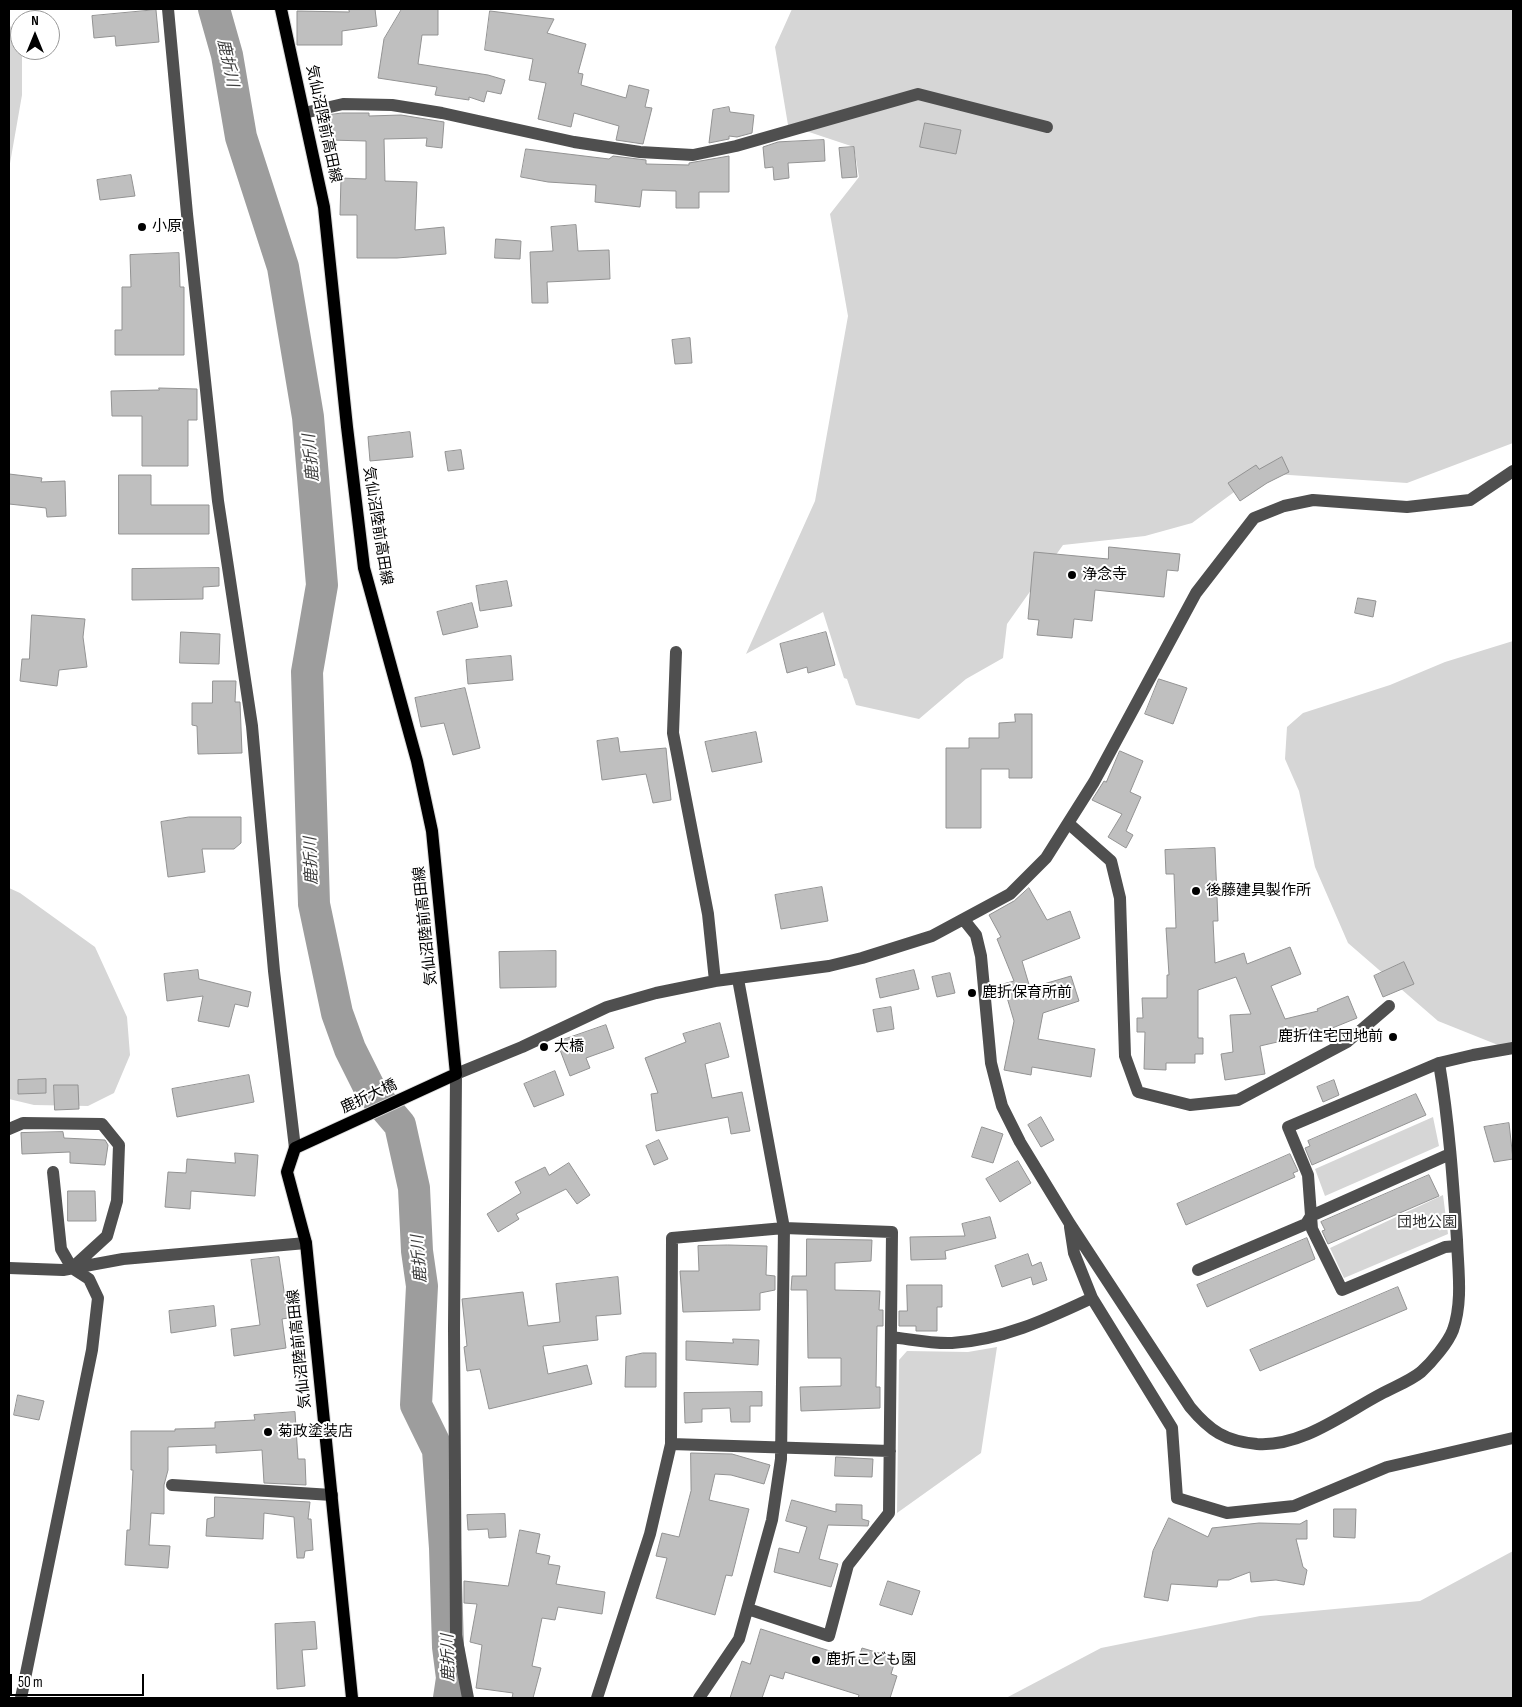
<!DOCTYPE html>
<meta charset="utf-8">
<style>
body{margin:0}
#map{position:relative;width:1522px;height:1707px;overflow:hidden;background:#fff;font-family:"Sofia Sans Condensed",sans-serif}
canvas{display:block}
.frame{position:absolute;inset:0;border:10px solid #000;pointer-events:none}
.north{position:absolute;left:10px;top:10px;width:50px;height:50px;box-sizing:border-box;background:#fff;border:1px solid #999;border-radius:50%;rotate:0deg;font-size:14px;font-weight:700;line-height:20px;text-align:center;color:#000}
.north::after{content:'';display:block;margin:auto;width:18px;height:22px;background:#000;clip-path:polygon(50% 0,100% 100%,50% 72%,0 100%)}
.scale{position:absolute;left:10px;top:1674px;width:134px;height:22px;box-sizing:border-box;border:2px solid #000;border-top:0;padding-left:6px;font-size:15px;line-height:18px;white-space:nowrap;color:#000;-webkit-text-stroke:4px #fff;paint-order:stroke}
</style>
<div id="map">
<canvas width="1522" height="1707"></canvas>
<div class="frame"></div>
<div class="north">N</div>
<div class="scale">50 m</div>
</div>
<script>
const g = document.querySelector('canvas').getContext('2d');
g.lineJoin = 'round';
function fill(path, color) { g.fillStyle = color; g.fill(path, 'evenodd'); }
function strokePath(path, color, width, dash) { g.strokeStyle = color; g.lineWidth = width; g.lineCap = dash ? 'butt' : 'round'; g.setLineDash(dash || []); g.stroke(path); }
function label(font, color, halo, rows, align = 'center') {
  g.font = font + ' "Sofia Sans Condensed","Noto Sans JP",sans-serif'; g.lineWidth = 4; g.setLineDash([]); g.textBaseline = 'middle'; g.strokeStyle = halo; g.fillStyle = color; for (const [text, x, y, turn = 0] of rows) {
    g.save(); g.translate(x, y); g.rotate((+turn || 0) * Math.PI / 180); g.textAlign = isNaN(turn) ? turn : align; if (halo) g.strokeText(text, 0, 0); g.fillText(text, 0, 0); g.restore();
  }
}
const green = new Path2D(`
 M792 9H1513V443L1407 483 1260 473 1192 523 1145 536 1063 545 1007 624 1003 658 966 679 919 719 856 705 847 679 844 678 823 612 746 654 815 501 848 316 830 214 859 177 854 147 788 125 775 47Z
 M9 24 20 43V50H22V95L9 169Z
 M1513 641V1051L1438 1021 1348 943 1315 867 1299 791 1285 759 1287 727 1303 713 1390 685 1445 662Z
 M9 888 20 893 95 947 127 1017 130 1055 114 1093 88 1106 34 1105 9 1099Z
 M1433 1117 1439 1146 1325 1196 1315 1169Z
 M1443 1195 1448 1234 1344 1278 1330 1248Z
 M997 1347 981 1453 897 1513 899 1360 907 1351 968 1352Z
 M1513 1551V1698H1006L1101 1648 1260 1616 1420 1601Z`);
const river = new Path2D(`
 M214 9 227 55 241 137 283 267 308 417 322 585 307 672 314 904 337 1013 350 1049 371 1091 400 1125 414 1188 417 1251 422 1286 416 1405 438 1450 445 1548 448 1647 452 1678 449 1698`);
const building = new Path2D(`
 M349 9H375L377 26 342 31V45H297V11L349 12Z
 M402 9H438V35H422L418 64 488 75 505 80 501 94 487 91 484 102 469 97V100L435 95 437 87 378 78 384 39Z
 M156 10 159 42 116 46 115 36 94 38 92 16Z
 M490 11 554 19 547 33 586 44 578 73 583 74 581 85 626 98 629 85 649 90 645 107 652 108 643 144 616 140 619 126 574 113 571 127 538 119 546 83 529 80 533 59 485 50Z
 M729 107 730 112 754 115 752 133 737 137 729 136V139L709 143 713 110Z
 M342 113H369V116L401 115 444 122 442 148 426 146 427 138 384 139 385 181 417 182 415 230 444 227 446 254 397 258H357V215H340L341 178 366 179V141L330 140V115Z
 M925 123 961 130 956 154 920 147Z
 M824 140 825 161 788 163 789 178 774 180 773 167 765 168 763 147 778 142Z
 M854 147 857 177 842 178 839 148Z
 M526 149 609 159 613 156 646 160V164L689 165V163L729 156V192H699V208H676V191L642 190 640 207 595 202 596 185 548 182 521 177Z
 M131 175 135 196 100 200 97 180Z
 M576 225 578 251 609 250 610 279 547 282 548 303H532L530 252 553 251 551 227Z
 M496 239 521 241 520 259 495 258Z
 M179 253 180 287H184V355H115V330H122V287H131L130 255Z
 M690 338 692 363 675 364 672 340Z
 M159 388 197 389V420H188V466H142V416H112L111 391 159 390Z
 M410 432 413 457 370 461 368 437Z
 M461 450 464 469 448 471 445 452Z
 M1282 457 1289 472 1267 483 1240 501 1228 483 1256 465 1259 469Z
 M9 474 42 478 41 482 65 481 66 516 47 517 46 508 9 504Z
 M119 475H151V505H209V534H119Z
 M1109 547 1180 554 1178 571 1167 570 1164 597 1095 590 1092 621 1074 619 1072 638 1037 635 1039 620 1028 619 1034 552 1108 559Z
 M219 568V586L203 587V599L132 600V569Z
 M507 581 512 606 480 611 476 586Z
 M1358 598 1376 601 1373 617 1355 613Z
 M472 603 478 627 443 635 437 612Z
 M32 615 85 619 83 637 87 667 59 670 57 686 20 681 22 659H29Z
 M181 632 220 634 219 664 180 663Z
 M826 632 835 665 808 673 807 667 787 673 780 644Z
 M511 656 513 680 468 684 466 660Z
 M1159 679 1187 688 1173 724 1145 714Z
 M213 681H236L235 702H240L242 753 198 754 197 726 192 725V703H212Z
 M465 688 480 748 453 755 444 723 421 727 415 698Z
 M1015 714H1032V778H1009V769H981V828H946V748H969V738H999V723L1015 722Z
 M756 732 762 762 712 772 705 742Z
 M618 738 620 752 666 748 671 800 653 803 646 774 602 780 597 741Z
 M1120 751 1143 761 1130 792 1141 797 1126 831 1133 835 1126 848 1108 837 1122 814 1092 800 1104 781 1106 782Z
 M189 817H241V843L234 849H202L205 872 168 877 161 822Z
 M1215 848 1218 921H1213L1215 963 1244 953 1247 964 1290 947 1301 974 1271 986 1285 1019 1318 1011 1317 1009 1348 996 1357 1018 1325 1031 1260 1046 1265 1074 1225 1080 1221 1054 1233 1052 1230 1015 1251 1014 1236 977 1198 990V1038H1203V1054H1195V1063H1166V1070L1144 1069 1145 1032H1137V1018H1143L1142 998H1167V975H1169L1166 928H1176L1174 874H1166L1165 850Z
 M822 887 828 921 781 929 775 895Z
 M1029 888 1047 920 1070 911 1080 938 1022 961 1030 988 1071 976 1079 1001 1043 1013 1038 1039 1095 1049 1091 1077 1032 1067 1031 1075 1004 1070 1014 1021 1003 984 1014 981 997 939 1001 937 989 915 1014 901Z
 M556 951V987L500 988 499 952Z
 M1404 962 1414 984 1383 997 1374 976Z
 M198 970 199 979 251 992 248 1007 235 1004 229 1027 198 1021 203 996 167 1001 164 974Z
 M914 970 919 989 880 998 876 979Z
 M950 973 955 993 937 997 932 977Z
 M891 1007 894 1029 877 1032 873 1010Z
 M720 1023 729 1057 705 1064 712 1098 742 1092 750 1131 731 1134 728 1117 656 1131 651 1094 658 1093 645 1058 686 1042 683 1034Z
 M606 1025 614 1048 586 1058 590 1068 570 1076 557 1042Z
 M555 1071 564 1095 534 1107 524 1084Z
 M249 1075 254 1102 177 1117 172 1089Z
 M46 1079V1093L18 1094V1080Z
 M1334 1080 1339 1095 1323 1102 1317 1087Z
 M54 1085H78L79 1109 55 1110Z
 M1416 1094 1426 1115 1312 1165 1305 1148 1310 1146 1308 1141Z
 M1041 1117 1054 1140 1041 1147 1028 1125Z
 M1509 1123 1513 1159 1494 1162 1484 1127Z
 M982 1127 1003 1134 993 1163 972 1157Z
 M63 1132 64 1138 105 1140 108 1145 105 1165 70 1163V1152L22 1154 21 1133Z
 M659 1140 668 1159 654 1165 646 1146Z
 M235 1153 258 1155 255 1196 191 1191 190 1209 165 1207 168 1172 186 1173 187 1159 235 1163Z
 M1290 1154 1298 1171 1293 1173 1295 1177 1186 1225 1177 1204Z
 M1018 1161 1031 1183 1000 1202 986 1179Z
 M569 1163 590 1195 577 1204 566 1189 516 1214 519 1219 498 1232 487 1214 521 1193 515 1182 545 1167 549 1175Z
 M1429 1175 1439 1196 1328 1244 1322 1231 1325 1230 1321 1222Z
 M68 1191H95L96 1221H68Z
 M990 1217 996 1238 945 1251 946 1259 911 1260 910 1237 965 1236 962 1224Z
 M1307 1238 1315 1259 1207 1307 1197 1285Z
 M807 1239 872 1240 871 1261 835 1263V1290L880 1291 879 1310H883V1326H877L876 1387H880V1408L801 1411 800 1387 841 1386V1358H808L807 1290H791L792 1276H806Z
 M728 1245 767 1246 766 1275 775 1276V1290L760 1293V1310L683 1312 680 1271H699L698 1246Z
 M1028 1254 1032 1266 1041 1262 1047 1280 1033 1285 1031 1277 1002 1287 995 1266Z
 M279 1257 288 1318 282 1319 286 1348 234 1356 231 1329 260 1325 251 1260Z
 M618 1277 621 1314 596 1316 598 1340 543 1346 548 1374 587 1365 592 1384 489 1409 480 1369 467 1371 464 1347 467 1346 462 1299 523 1292 528 1326 560 1322 556 1284Z
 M907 1285H942V1307H937V1331H916V1326H899V1311H907Z
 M1398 1287 1407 1309 1260 1371 1250 1350Z
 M214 1306 216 1326 171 1333 169 1311Z
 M733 1339 759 1340 758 1365 686 1360V1341L733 1343Z
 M643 1353H656V1387H625L626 1357Z
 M762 1392V1406H750V1422H731L730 1408 702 1409V1422L685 1423 684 1393Z
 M18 1395 44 1401 39 1420 14 1415Z
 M295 1412 298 1459H305L306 1485 264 1483 262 1450 216 1453V1445L168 1447V1470L164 1485V1514L151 1513 149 1545 170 1546 168 1568 125 1565 127 1530H130L133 1470H131V1431H175V1429L215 1428V1422L255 1420 254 1415Z
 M691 1453 732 1454 770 1465 764 1484 731 1475 715 1474 709 1500 749 1509 732 1576 726 1575 715 1615 656 1598 667 1558 656 1556 662 1533 679 1537 691 1491Z
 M836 1457 873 1459 872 1477 835 1476Z
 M215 1497 310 1502 308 1519H311L313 1550 305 1551 304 1558H297L294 1517 264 1513 263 1539 206 1536 207 1519 214 1517Z
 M792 1500 836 1512V1504L862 1505V1519L869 1521 868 1526 828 1525 819 1559 838 1564 831 1587 774 1572 779 1548 799 1553 807 1527 786 1521Z
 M1334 1509H1356L1355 1538 1334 1537Z
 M505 1514 506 1537 489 1538 488 1529 468 1530 467 1515Z
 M1169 1518 1208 1537 1212 1528 1259 1523 1300 1524 1307 1520V1539H1296L1303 1567 1307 1570 1304 1585 1276 1580 1251 1582 1250 1572 1229 1580H1218L1217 1587 1171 1584 1168 1601 1144 1597 1153 1551Z
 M520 1530 540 1534 536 1553 550 1556 548 1564 560 1566 556 1584 605 1592 602 1614 558 1607 555 1620 542 1618 532 1666 541 1668 533 1698H512L513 1693 476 1688 482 1645 470 1642 477 1604 464 1603V1581L508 1586Z
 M888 1581 920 1591 912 1615 880 1605Z
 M315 1622 317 1649 302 1650 305 1686 277 1689 275 1624Z
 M761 1629 858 1660 862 1648 896 1658 891 1674 897 1676 890 1698H858L859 1695 785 1672 783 1679 770 1675 762 1698H730L742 1661 750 1664Z`);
const minor = new Path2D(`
 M168 9 187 214 218 501 252 726 274 971 295 1148
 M304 113 343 104 392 105 442 113 574 142 640 152 693 155 736 146 918 94 1047 127
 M676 652 673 733 708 914 715 981
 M1068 823 1111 861 1120 898 1125 1056 1138 1092 1190 1105 1238 1100 1347 1042 1389 1006
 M964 920 976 935 981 956 991 1063 1002 1106 1020 1142 1070 1224 1190 1407C1210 1431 1225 1441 1257 1444 1302 1447 1343 1414 1381 1394 1394 1387 1410 1381 1421 1372 1432 1362 1448 1343 1453 1330 1463 1301 1458 1270 1457 1240 1453 1181 1449 1122 1439 1063
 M9 1129 23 1123 102 1124 119 1145 117 1201 107 1236 72 1268 61 1249 53 1172
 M1457 1246 1445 1247 1342 1290 1312 1229 1308 1175 1288 1127 1439 1063 1473 1055 1513 1048
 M9 1268 63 1270 123 1259 306 1243
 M1198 1270 1306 1224 1311 1216 1450 1154
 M1092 1298 1172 1428 1177 1498 1227 1513 1294 1506 1387 1467 1513 1438
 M891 1337C910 1339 932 1344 952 1343 1003 1340 1047 1319 1092 1298L1074 1253 1070 1227
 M671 1444 890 1451
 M172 1485 332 1495
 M21 1698 92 1350 98 1298 89 1279 72 1268
 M468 1698 456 1635 454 1328 456 1074 522 1047 607 1007 656 993 715 981 829 966 862 958 932 936 1010 894 1046 858 1094 782 1196 593 1254 518 1284 506 1313 500 1407 507 1470 500 1513 471
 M597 1698 650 1534 671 1444 672 1238 784 1228 892 1232 889 1513 848 1565 829 1636 748 1609
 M699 1698 739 1639 772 1520 781 1459 784 1228 738 979`);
const major = new Path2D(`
 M281 9 324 207 347 427 364 568 417 761 432 831 456 1074 295 1148 287 1172 306 1243 352 1698`);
const markers = [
 [142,227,5,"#000"],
 [1072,575,5,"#000"],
 [1196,891,5,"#000"],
 [972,993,5,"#000"],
 [1393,1037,5,"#000"],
 [544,1047,5,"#000"],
 [268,1432,5,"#000"],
 [816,1660,5,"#000"]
];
const streetNames = [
 ["気仙沼陸前高田線",323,124,78],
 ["気仙沼陸前高田線",377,526,81],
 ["気仙沼陸前高田線",426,926,-96],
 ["鹿折大橋",369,1097,-25],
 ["気仙沼陸前高田線",300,1349,-96]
];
const poiNames = [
 ["小原",152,227],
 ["浄念寺",1082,575],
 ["後藤建具製作所",1206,891],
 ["鹿折保育所前",982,993],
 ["鹿折住宅団地前",1383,1037,"right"],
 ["大橋",554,1047],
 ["菊政塗装店",278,1432],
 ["鹿折こども園",826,1660]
];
const parkNames = [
 ["団地公園",1427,1223]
];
const waterNames = [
 ["鹿折川",227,63,78],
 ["鹿折川",312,458,-95],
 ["鹿折川",312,861,-92],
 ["鹿折川",420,1259,-94],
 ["鹿折川",449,1658,-91]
];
fill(green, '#d6d6d6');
strokePath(river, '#9d9d9d', 32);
fill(building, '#bfbfbf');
strokePath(building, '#939393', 1);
strokePath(major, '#dbdbdb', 14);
strokePath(minor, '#4f4f4f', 12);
strokePath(major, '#000', 12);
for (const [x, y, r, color] of markers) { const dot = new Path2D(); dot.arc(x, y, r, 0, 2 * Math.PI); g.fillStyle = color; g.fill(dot); strokePath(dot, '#fff', 2); }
label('15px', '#000', '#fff', streetNames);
label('15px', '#000', '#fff', poiNames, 'left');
label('15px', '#2d2d2d', '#fff', parkNames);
label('italic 16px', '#3e3e3e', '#fff', waterNames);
</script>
